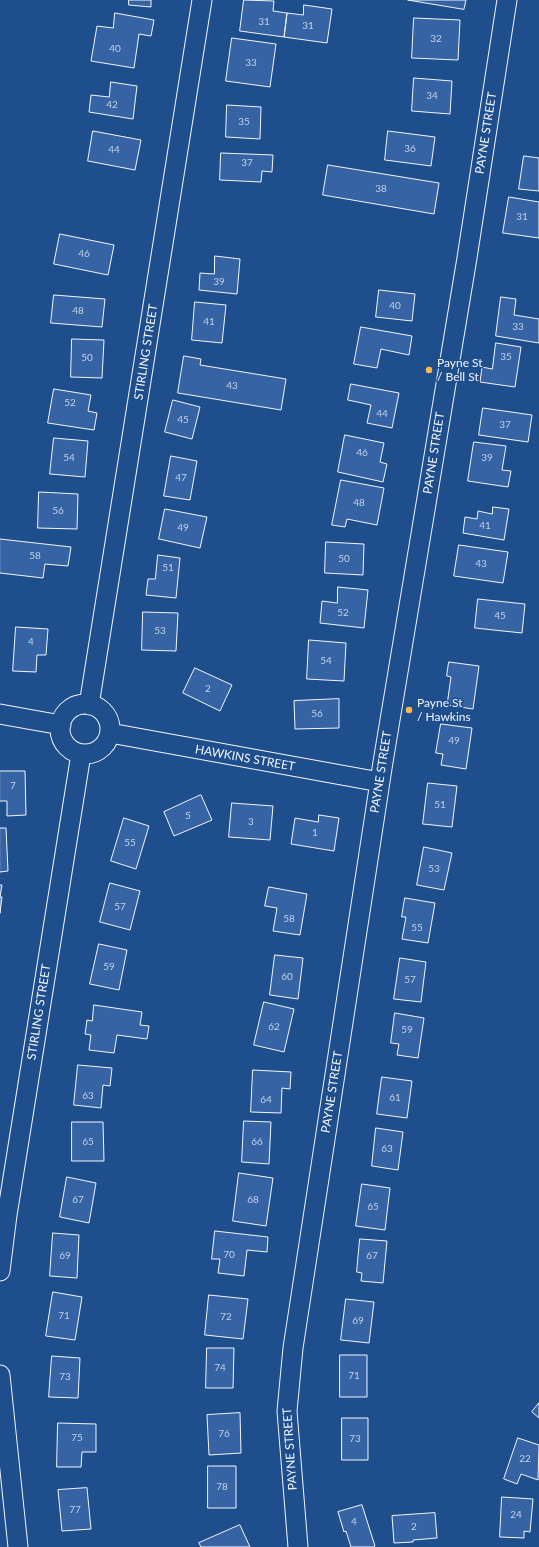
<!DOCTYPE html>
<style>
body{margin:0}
canvas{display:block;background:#1f4e8c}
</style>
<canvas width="539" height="1547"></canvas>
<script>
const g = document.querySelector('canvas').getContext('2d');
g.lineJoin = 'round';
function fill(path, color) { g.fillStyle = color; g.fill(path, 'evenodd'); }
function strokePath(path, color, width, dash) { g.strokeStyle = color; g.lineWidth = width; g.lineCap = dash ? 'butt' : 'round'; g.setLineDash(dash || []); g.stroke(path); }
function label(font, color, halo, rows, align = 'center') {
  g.font = font + ' Lato,sans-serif'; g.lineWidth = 3; g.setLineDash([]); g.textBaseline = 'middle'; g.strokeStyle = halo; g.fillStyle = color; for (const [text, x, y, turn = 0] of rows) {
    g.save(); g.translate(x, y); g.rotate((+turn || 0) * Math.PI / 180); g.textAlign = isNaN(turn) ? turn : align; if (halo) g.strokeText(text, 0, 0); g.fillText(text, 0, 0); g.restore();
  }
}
const building = new Path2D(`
 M129 0H151V7L129 5Z
 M244 0 274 1 273 11 287 13 284 37 240 31Z
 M408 0H466L464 9Z
 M304 5 332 9 327 43 284 37 287 13 303 15Z
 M115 13 154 20 151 36 139 34 134 68 91 61 97 26 113 28Z
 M414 18 460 20 458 60 412 58Z
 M232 38 276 44 270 87 226 81Z
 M414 78 452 81 450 114 412 111Z
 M111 82 137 86 133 119 89 112 91 95 109 97Z
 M227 105 261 107 260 139 226 137Z
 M93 131 141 140 135 170 88 161Z
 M388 131 435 137 431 166 385 160Z
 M221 153 273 155 272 172 262 171 261 182 220 180Z
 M524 156 539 158V191L519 189Z
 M328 165 439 183 434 214 323 195Z
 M509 197 539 202V238L503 233Z
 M60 234 114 245 108 275 54 264Z
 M215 256 240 259 237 294 199 290 200 273 214 274Z
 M379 290 415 294 412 321 376 317Z
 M54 295 105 299 102 327 51 323Z
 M501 297 516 299 514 315 539 319V343L496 336Z
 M195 302 226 305 222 343 192 340Z
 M361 327 412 336 409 355 381 349 377 368 354 364Z
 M72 339 104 340 102 378 71 377Z
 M496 343 521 347 515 387 480 382 482 367 492 369Z
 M184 356 201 359 200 365 286 379 281 410 178 393Z
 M351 384 399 393 392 428 367 423 371 405 348 400Z
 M54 389 91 395 88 411 97 413 94 430 48 423Z
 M173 400 200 407 192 439 165 432Z
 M483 408 532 415 528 442 479 435Z
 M345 435 384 443 380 462 387 464 383 482 338 472Z
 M54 438 88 441 85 477 50 474Z
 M474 442 506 446 502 470 511 471 508 487 468 481Z
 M171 456 197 461 190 500 164 496Z
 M341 480 384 488 377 525 347 519 345 527 332 525Z
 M39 492 78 494 77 529 38 528Z
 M493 507 509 509 504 540 463 533 465 517 477 519 478 511 492 514Z
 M165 509 207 517 200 548 159 539Z
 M0 539 71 547 68 566 45 564 43 578 0 573Z
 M326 542 364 544 363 575 325 573Z
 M459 545 508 552 503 583 454 576Z
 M158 555 180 558 176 598 146 595 148 579H155Z
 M338 587 368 590 364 628 320 623 322 601 337 603Z
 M478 599 525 604 522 633 475 628Z
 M143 612 178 613 176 651 142 650Z
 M16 627 48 629 46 655H37L36 672 13 671Z
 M309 640 346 643 344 681 307 679Z
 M449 662 479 666 473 709 447 705 451 677 447 676Z
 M195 668 232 685 220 711 183 693Z
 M339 699V728L295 729 294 701Z
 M441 724 472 728 466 769 441 765 443 754 436 753Z
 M0 771H25L26 815 7 816V801H0Z
 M428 783 457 786 452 827 423 824Z
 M201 795 212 820 174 836 164 812Z
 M232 803 273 806 270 840 229 837Z
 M319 815 339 818 334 851 291 844 295 818 318 822Z
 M124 818 149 826 136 869 111 861Z
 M0 828H6L8 871 0 872Z
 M424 847 452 853 444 890 417 885Z
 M110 883 140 891 130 930 100 922Z
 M0 885H2L0 897H2L0 913Z
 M269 887 307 894 300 935 273 931 277 908 265 906Z
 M405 898 435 903 428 943 402 939 406 917H402Z
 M99 944 127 950 119 990 90 984Z
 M275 955 303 958 298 999 270 995Z
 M400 958 426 962 421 1002 394 999Z
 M264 1002 294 1009 284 1052 254 1045Z
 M94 1005 142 1012 140 1025 149 1026 147 1039 117 1035 114 1053 89 1050 91 1035 85 1034 87 1020 92 1021Z
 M395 1013 424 1018 418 1058 397 1055 399 1044 391 1043Z
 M78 1065 112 1068 110 1086 103 1085 101 1108 74 1105Z
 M253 1070 291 1072 290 1089 282 1088 281 1113 251 1112Z
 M382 1077 412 1081 407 1118 377 1114Z
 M244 1121 271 1122 269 1164 242 1162Z
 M72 1122H103L104 1161H72Z
 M376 1128 403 1132 398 1170 372 1166Z
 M239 1173 273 1178 266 1226 233 1221Z
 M67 1177 96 1183 89 1223 60 1217Z
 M362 1184 390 1188 385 1230 356 1226Z
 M215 1231 268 1237 267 1252 247 1250 244 1276 218 1273 220 1259H212Z
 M53 1233 79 1235 77 1278 50 1276Z
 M360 1239 387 1241 383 1283 361 1281 362 1273 357 1272Z
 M53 1292 82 1297 75 1340 46 1336Z
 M209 1295 248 1299 243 1339 205 1335Z
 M346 1299 374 1302 369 1343 341 1340Z
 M207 1348H234L233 1388H206Z
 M340 1355H367V1397H340Z
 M52 1356 80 1358 78 1398 49 1397Z
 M539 1403V1418L532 1412Z
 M240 1413 241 1453 209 1455 207 1415Z
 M342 1418H368V1460H342Z
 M58 1423 96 1424V1452H82L81 1467H57Z
 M518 1438 539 1445 538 1480 521 1474 517 1484 504 1479Z
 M208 1466H236V1508H208Z
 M87 1488 91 1529 62 1531 58 1490Z
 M502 1497 533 1499 530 1532 524 1531V1538L500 1537Z
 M362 1505 375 1546 373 1547H351L346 1531 344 1532 338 1512Z
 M435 1513 437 1538 413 1540V1542L394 1543 392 1516Z
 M240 1525 250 1547H201L199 1543Z`);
const street = new Path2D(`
 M60 729a25 25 0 1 1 50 0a25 25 0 1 1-50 0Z
 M89 705 202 0
 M0 714 61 725
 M110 733 380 782
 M0 1271 7 1215 81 754
 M0 1375 18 1547
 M298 1547 287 1411 293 1348 383 762 467 258 507 0`);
const markers = [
 [429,370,4,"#ffb74d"],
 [409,710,4,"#ffb74d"]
];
const numberNames = [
 ["31",264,22],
 ["31",308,26],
 ["32",436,39],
 ["40",115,49],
 ["33",251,63],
 ["34",432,96],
 ["42",112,105],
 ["35",244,122],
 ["36",410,149],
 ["44",114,150],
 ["37",247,163],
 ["38",381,189],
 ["31",522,217],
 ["46",84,254],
 ["39",219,282],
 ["40",395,306],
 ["48",78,311],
 ["41",209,322],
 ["33",518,327],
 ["35",506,357],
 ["50",87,358],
 ["43",232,386],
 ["52",70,403],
 ["44",382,414],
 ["45",183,420],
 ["37",505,425],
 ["46",362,453],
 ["54",69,458],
 ["39",487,458],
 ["47",181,478],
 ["48",359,503],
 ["56",58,511],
 ["41",485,526],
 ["49",183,528],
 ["58",35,556],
 ["50",344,559],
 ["43",481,564],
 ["51",168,568],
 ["52",343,613],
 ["45",500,616],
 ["53",160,631],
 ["4",31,642],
 ["54",326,661],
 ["2",208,689],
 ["56",317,714],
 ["49",454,741],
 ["7",13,786],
 ["51",440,805],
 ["5",188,816],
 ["3",251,822],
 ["1",315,833],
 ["55",130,843],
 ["53",434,869],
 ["57",120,907],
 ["58",289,919],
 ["55",417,928],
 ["59",109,967],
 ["60",287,977],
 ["57",410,980],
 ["62",274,1027],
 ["59",407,1030],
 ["63",88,1096],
 ["61",395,1098],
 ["64",266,1100],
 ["65",88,1142],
 ["66",257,1142],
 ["63",387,1149],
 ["67",78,1200],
 ["68",253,1200],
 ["65",373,1207],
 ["70",229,1255],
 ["69",65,1256],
 ["67",372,1256],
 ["71",64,1316],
 ["72",226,1317],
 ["69",358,1321],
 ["74",220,1368],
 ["71",354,1376],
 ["73",65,1377],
 ["76",224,1434],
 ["75",77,1438],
 ["73",355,1439],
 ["22",525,1459],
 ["78",222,1487],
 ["77",75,1510],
 ["24",516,1515],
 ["4",354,1522],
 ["2",414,1527]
];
const streetNames = [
 ["PAYNE STREET",486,133,-81],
 ["STIRLING STREET",146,352,-81],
 ["PAYNE STREET",434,453,-81],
 ["HAWKINS STREET",245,758,10],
 ["PAYNE STREET",381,772,-81],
 ["STIRLING STREET",39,1012,-81],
 ["PAYNE STREET",332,1092,-81],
 ["PAYNE STREET",290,1449,-94]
];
const poiNames = [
 ["Payne St",437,363],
 ["/ Bell St",437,377],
 ["Payne St",417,703],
 ["/ Hawkins",417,717]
];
fill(building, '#3563a3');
strokePath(building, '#f2f6ff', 1);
strokePath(street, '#f2f6ff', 21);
strokePath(street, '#1f4e8c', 19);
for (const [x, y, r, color] of markers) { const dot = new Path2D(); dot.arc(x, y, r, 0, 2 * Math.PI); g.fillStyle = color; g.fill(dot); strokePath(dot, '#1f4e8c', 1.5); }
label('10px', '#c3d1e8', null, numberNames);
label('12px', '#f2f6ff', '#1f4e8c', streetNames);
label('12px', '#f2f6ff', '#1f4e8c', poiNames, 'left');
</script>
